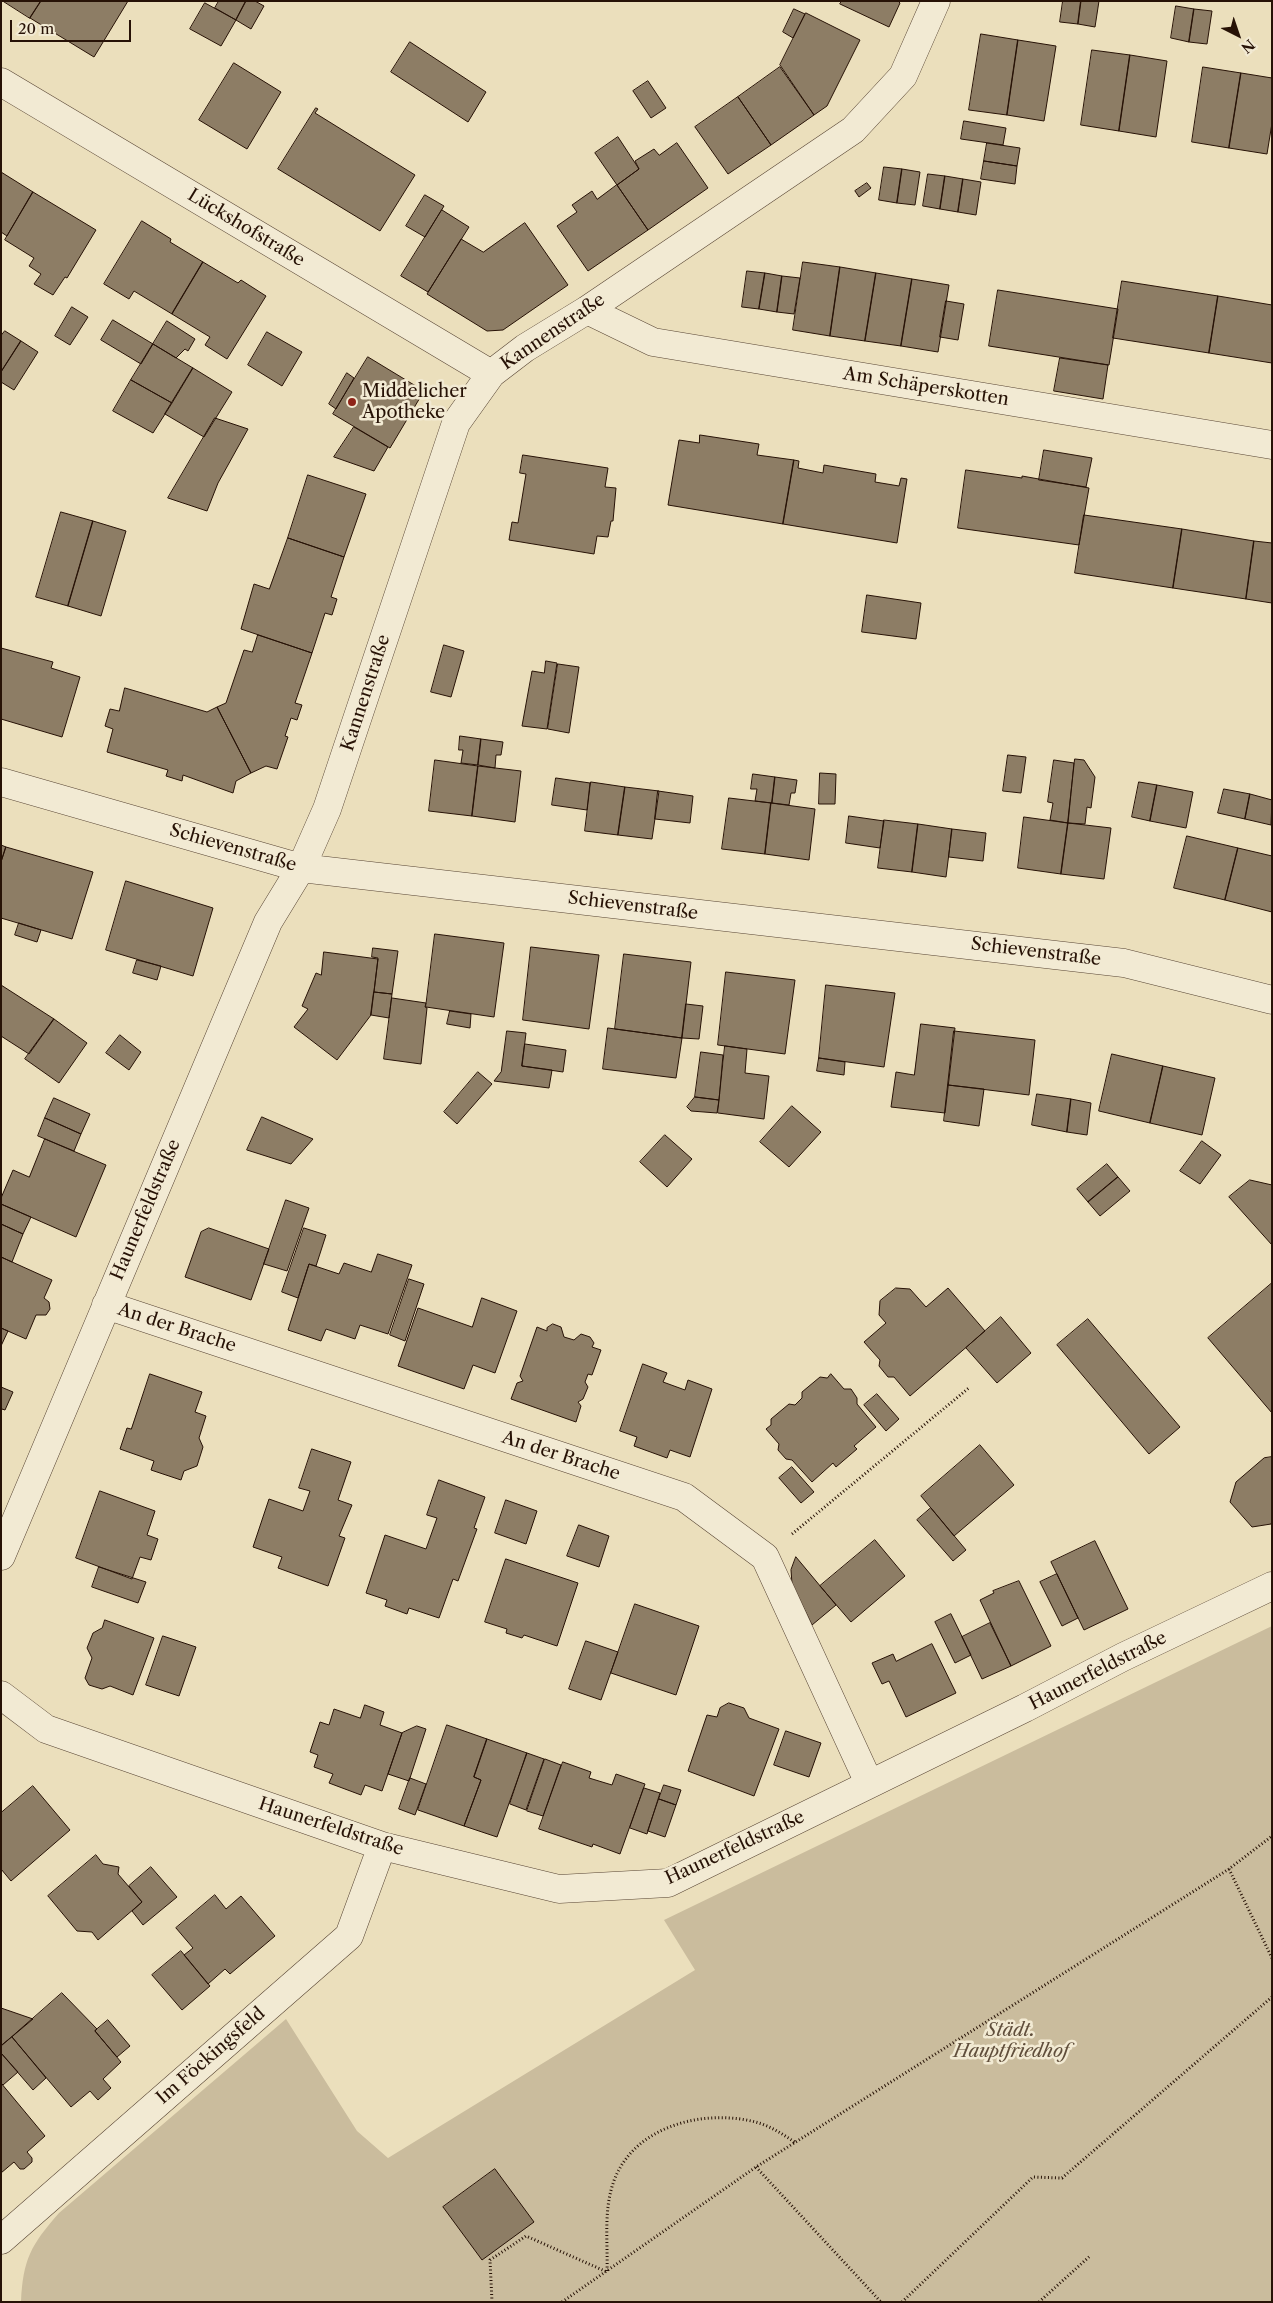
<!DOCTYPE html>
<meta charset="utf-8">
<style>
body{margin:0}
#map{position:relative;width:1273px;height:2303px;overflow:hidden;background:#ebdfbc;font-family:"Libre Caslon Text",serif}
canvas{display:block}
.frame{position:absolute;inset:0;border:2px solid #271206;pointer-events:none}
.north{position:absolute;left:1213px;top:10px;width:50px;height:50px;-webkit-text-stroke:4px #f2ead3;paint-order:stroke;rotate:139deg;font-size:14px;font-weight:700;line-height:20px;text-align:center;color:#271206}
.north::after{content:'';display:block;margin:auto;width:18px;height:22px;background:#271206;clip-path:polygon(50% 0,100% 100%,50% 72%,0 100%)}
.scale{position:absolute;left:10px;top:20px;width:121px;height:22px;box-sizing:border-box;border:2px solid #271206;border-top:0;padding-left:6px;font-size:15px;line-height:18px;white-space:nowrap;color:#271206;-webkit-text-stroke:4px #f2ead3;paint-order:stroke}
</style>
<div id="map">
<canvas width="1273" height="2303"></canvas>
<div class="frame"></div>
<div class="north">N</div>
<div class="scale">20 m</div>
</div>
<script>
const g = document.querySelector('canvas').getContext('2d');
g.lineJoin = 'round';
function fill(path, color) { g.fillStyle = color; g.fill(path, 'evenodd'); }
function strokePath(path, color, width, dash) { g.strokeStyle = color; g.lineWidth = width; g.lineCap = dash ? 'butt' : 'round'; g.setLineDash(dash || []); g.stroke(path); }
function label(font, color, halo, rows, align = 'center') {
  g.font = font + ' "Libre Caslon Text",serif'; g.lineWidth = 5; g.setLineDash([]); g.textBaseline = 'middle'; g.strokeStyle = halo; g.fillStyle = color; for (const [text, x, y, turn = 0] of rows) {
    g.save(); g.translate(x, y); g.rotate((+turn || 0) * Math.PI / 180); g.textAlign = isNaN(turn) ? turn : align; if (halo) g.strokeText(text, 0, 0); g.fillText(text, 0, 0); g.restore();
  }
}
const green = new Path2D(`
 M1272 1626V2302H21C23 2259 31 2245 59 2213L286 2019 357 2131 388 2158 695 1970 664 1920Z`);
const building = new Path2D(`
 M3 1H41L30 18Z
 M41 1H128L94 57 30 18Z
 M219 1H246L236 20 215 8Z
 M246 1H255L264 6 251 29 236 20Z
 M842 1H898L900 3 889 27 840 4Z
 M1063 1H1081L1078 24 1060 22Z
 M1081 1H1099L1095 27 1078 24Z
 M205 3 236 20 221 46 190 29Z
 M1176 6 1194 9 1189 42 1171 38Z
 M794 9 805 14 793 38 783 32Z
 M1194 9 1212 11 1207 44 1189 42Z
 M806 13 860 40 827 106 814 115 780 65Z
 M981 34 1018 40 1007 115 969 110Z
 M1018 40 1056 46 1044 121 1007 115Z
 M410 42 486 92 468 122 391 72Z
 M1092 50 1130 55 1119 131 1081 125Z
 M1130 55 1167 61 1156 137 1119 131Z
 M234 63 281 92 247 149 199 120Z
 M780 67 814 115 771 145 738 97Z
 M1203 67 1241 73 1229 148 1192 142Z
 M1241 73 1272 78V123L1267 154 1229 148Z
 M648 81 666 108 651 118 633 91Z
 M738 97 771 145 728 174 695 127Z
 M316 108 318 109 315 113 415 175 380 231 278 169Z
 M964 121 1006 128 1003 145 961 139Z
 M618 137 639 169 617 185 595 153Z
 M677 143 708 188 648 230 617 185 639 169 635 161 654 149 659 155Z
 M987 143 1020 148 1017 166 984 161Z
 M984 161 1017 166 1015 184 981 179Z
 M884 167 902 169 897 203 879 200Z
 M902 169 920 172 915 205 897 203Z
 M1 172 33 192 7 236 1 232Z
 M928 174 945 176 940 209 923 206Z
 M945 176 963 179 958 212 940 209Z
 M963 179 981 182 976 215 958 212Z
 M867 183 871 188 859 197 855 191Z
 M617 185 648 230 588 271 557 226 577 212 572 205 592 191 597 199Z
 M33 192 96 230 67 278 65 277 53 295 34 284 41 274 29 266 34 258 5 240Z
 M425 195 444 206 425 237 406 226Z
 M442 210 469 227 428 292 401 276Z
 M142 221 171 239 170 242 203 262 172 314 134 291 129 299 104 284Z
 M525 223 568 285 503 330 487 331 427 294 461 239 483 252Z
 M203 262 238 283 241 280 266 296 227 359 205 345 210 337 172 314Z
 M803 262 840 267 830 336 793 330Z
 M840 267 876 273 865 341 830 336Z
 M747 271 765 273 759 309 742 307Z
 M765 273 782 276 777 312 759 309Z
 M876 273 912 279 901 346 865 341Z
 M782 276 800 278 794 314 777 312Z
 M912 279 949 285 938 352 901 346Z
 M1122 281 1218 296 1209 353 1113 338Z
 M998 290 1118 309 1109 365 989 346Z
 M1218 296 1272 305V363L1209 353Z
 M946 301 964 304 958 340 940 337Z
 M72 307 88 317 70 345 55 336Z
 M113 320 153 344 141 364 101 340Z
 M167 321 195 339 188 351 185 349 176 358 153 344Z
 M5 331 21 341 1 372V336Z
 M267 332 302 352 282 386 248 365Z
 M21 341 38 352 14 390 1 382V372Z
 M153 344 193 368 172 403 131 380Z
 M368 357 424 391 390 448 333 414Z
 M1060 358 1108 365 1103 399 1054 391Z
 M193 368 232 392 204 437 165 414Z
 M347 373 354 378 336 409 329 404Z
 M131 380 172 403 153 433 113 411Z
 M215 418 248 429 218 483 207 511 168 498Z
 M354 427 388 447 374 471 334 457Z
 M700 435 759 444 757 455 794 460 783 524 668 505 679 440 699 443Z
 M1044 450 1092 458 1086 487 1039 480Z
 M523 455 608 468 605 487 616 488 613 521H611L608 537 597 536 594 554 509 540 512 522 518 523 526 474 520 473Z
 M794 460 799 461 798 468 823 473 824 465 876 474 875 482 899 486 901 478 907 479 897 543 783 524Z
 M966 470 1022 478V476L1089 488 1079 545 958 528Z
 M308 475 366 494 344 557 288 538Z
 M61 512 93 521 68 606 36 597Z
 M1084 515 1182 529 1173 588 1075 573Z
 M93 521 126 531 101 616 68 606Z
 M1182 529 1254 541 1246 599 1173 588Z
 M288 538 344 557 331 597 337 599 332 615 325 613 312 653 241 629 254 584 269 589Z
 M1254 541 1272 543V603L1246 599Z
 M867 595 921 603 916 639 862 632Z
 M258 635 312 653 295 703 302 705 297 720 291 718 285 736 288 737 277 769 266 766 251 773 217 707 226 703 244 650 252 652Z
 M444 645 464 651 451 697 431 692Z
 M1 648 53 662 51 668 80 677 62 737 1 719Z
 M546 661 557 663 547 729 522 726 532 671 544 673Z
 M558 664 579 667 569 733 548 729Z
 M125 688 207 712 217 707 251 773 236 781 233 793 183 775 182 781 166 776 168 770 107 752 113 729 105 726 110 709 119 711Z
 M460 736 481 739 478 765 461 763 463 750H459Z
 M481 739 503 742 501 755H496L495 768 478 765Z
 M1008 755 1026 757 1021 793 1003 791Z
 M1075 759 1084 760 1095 777 1091 808 1087 807 1085 824 1068 823Z
 M435 760 478 766 472 816 429 811Z
 M1054 760 1074 763 1068 823 1050 820 1053 803 1048 802Z
 M478 766 521 771 515 822 472 816Z
 M820 773 836 774 835 804H819Z
 M753 774 775 777 772 803 755 801 757 789H751Z
 M775 777 797 780 795 793H791L789 805 772 803Z
 M556 778 590 783 587 810 552 805Z
 M591 782 625 787 618 835 585 831Z
 M1139 782 1157 785 1150 821 1132 817Z
 M1157 785 1193 792 1186 828 1150 821Z
 M625 787 659 791 652 839 618 835Z
 M1224 789 1250 794 1245 819 1218 813Z
 M658 791 693 796 690 823 655 819Z
 M1250 794 1272 800 1271 825 1245 819Z
 M729 798 771 803 765 854 722 849Z
 M771 803 815 809 809 860 765 854Z
 M849 816 884 821 880 848 846 843Z
 M1024 817 1068 823 1061 874 1018 868Z
 M884 820 918 824 912 872 878 868Z
 M1068 823 1111 828 1104 879 1061 874Z
 M918 824 952 829 946 877 912 872Z
 M952 829 986 833 983 861 949 857Z
 M1187 836 1238 848 1225 900 1174 888Z
 M1 845 6 847 1 862Z
 M6 847 93 872 72 939 1 918V862Z
 M1238 848 1272 856V912L1225 900Z
 M126 881 213 908 193 976 106 950Z
 M19 923 41 930 37 942 15 935Z
 M435 934 504 943 494 1017 426 1007Z
 M531 947 599 955 589 1029 523 1020Z
 M373 948 398 951 392 994 374 992 378 958 372 957Z
 M324 952 378 959 371 1015 337 1060 294 1027 308 1009 302 1006 316 973 321 975Z
 M624 954 691 962 682 1038 615 1029Z
 M137 960 161 966 157 980 133 973Z
 M726 972 795 980 785 1054 718 1045Z
 M1 985 54 1019 29 1054 1 1036Z
 M826 985 895 993 884 1067 819 1058Z
 M374 992 392 994 389 1018 371 1015Z
 M392 998 426 1003 425 1007 427 1008 421 1064 384 1059Z
 M686 1004 703 1006 699 1039 682 1038Z
 M450 1011 471 1014 470 1028 447 1024Z
 M54 1019 87 1043 59 1083 25 1059Z
 M921 1024 955 1028 945 1113 891 1107 896 1072 914 1075Z
 M608 1028 682 1038 676 1078 603 1069Z
 M507 1031 526 1033 522 1066 552 1070 549 1088 494 1081 501 1072Z
 M954 1031 1035 1040 1029 1095 948 1085Z
 M120 1035 141 1052 129 1070 106 1053Z
 M525 1044 566 1050 563 1072 522 1066Z
 M725 1046 747 1049 745 1073 769 1076 764 1119 718 1113Z
 M701 1052 723 1055 719 1100 695 1097Z
 M1112 1054 1163 1066 1150 1123 1099 1111Z
 M819 1058 845 1062 844 1075 817 1071Z
 M1163 1066 1215 1078 1202 1135 1150 1123Z
 M478 1072 492 1084 457 1124 444 1112Z
 M948 1085 984 1089 979 1126 944 1121Z
 M1037 1094 1071 1099 1067 1132 1032 1125Z
 M695 1097 719 1100 717 1113 691 1111 687 1107Z
 M54 1098 90 1114 81 1134 45 1118Z
 M1071 1099 1091 1103 1087 1135 1067 1132Z
 M792 1106 821 1132 789 1167 760 1142Z
 M262 1117 313 1139 291 1164 247 1150Z
 M45 1118 81 1134 74 1151 38 1136Z
 M665 1135 692 1159 667 1187 640 1162Z
 M45 1139 106 1165 76 1237 1 1204V1198L13 1170 29 1177Z
 M1202 1141 1221 1155 1200 1184 1180 1171Z
 M1107 1164 1118 1177 1088 1202 1077 1189Z
 M1118 1177 1130 1191 1100 1216 1088 1202Z
 M1250 1180 1272 1185V1245L1229 1197Z
 M286 1200 309 1208 287 1271 264 1264Z
 M1 1204 31 1217 23 1234 1 1224Z
 M1 1224 23 1234 12 1262 1 1257Z
 M209 1228 269 1249 251 1300 185 1277 201 1232Z
 M304 1228 326 1235 316 1266 309 1264 298 1298 282 1292Z
 M378 1254 412 1265 388 1334 360 1325 355 1339 326 1329 321 1341 288 1330 309 1264 339 1274 344 1263 371 1272Z
 M1 1257 52 1280 44 1298 49 1302 50 1309 46 1315H36L26 1339 1 1328Z
 M409 1279 424 1284 405 1341 390 1335Z
 M1272 1283V1413L1208 1338Z
 M896 1288 910 1289 926 1307 948 1288 985 1331 910 1396 894 1377H888L879 1366 880 1360 864 1342 886 1323 879 1315 880 1301Z
 M482 1298 517 1311 495 1373 473 1365 464 1389 398 1366 418 1308 472 1327Z
 M1001 1317 1031 1353 997 1383 966 1348Z
 M1088 1319 1180 1427 1149 1454 1057 1345Z
 M553 1324 561 1327 564 1337 574 1340 581 1334 590 1337 594 1343 592 1347 601 1350 592 1375 588 1374 585 1382 588 1387 583 1399 578 1402 581 1406 576 1422 511 1399 517 1383 523 1381 520 1376 537 1327 547 1331V1328Z
 M1 1328 8 1331 1 1346Z
 M643 1364 667 1373 663 1382 685 1390 688 1380 712 1389 690 1457 670 1450 667 1458 634 1446 637 1437 620 1431Z
 M150 1374 202 1392 195 1412 206 1416 199 1438 203 1447 197 1466 184 1471 181 1480 151 1470 154 1461 120 1449 127 1428 131 1429Z
 M831 1374 844 1389H851L857 1398V1404L876 1427 854 1446 857 1449 836 1467 833 1463 812 1482 792 1460 786 1459 778 1450 779 1444 766 1429 771 1425V1419L789 1404 795 1405 802 1398V1392L820 1377 827 1378Z
 M1 1387 13 1392 5 1410 2 1409 1 1412Z
 M877 1394 899 1419 886 1431 864 1405Z
 M980 1445 1014 1485 954 1536 921 1496Z
 M312 1449 351 1462 338 1500 352 1505 339 1536 345 1538 328 1586 278 1568 282 1557 253 1547 269 1499 303 1511 310 1491 299 1488Z
 M1272 1457V1522L1271 1524 1252 1527 1230 1502 1236 1482 1264 1458Z
 M792 1467 814 1492 801 1503 779 1478Z
 M439 1480 485 1497 474 1528 477 1529 458 1581 453 1579 439 1618 409 1608 407 1614 385 1606 387 1600 366 1593 385 1535 426 1549 437 1518 427 1515Z
 M100 1491 155 1511 147 1535 158 1539 151 1560 140 1557 132 1579 76 1558Z
 M506 1500 537 1511 526 1544 495 1533Z
 M931 1508 966 1550 953 1561 917 1520Z
 M579 1525 609 1536 599 1567 567 1556Z
 M875 1540 905 1576 851 1622 820 1586Z
 M1095 1541 1128 1609 1084 1630 1051 1562Z
 M796 1557 836 1605 812 1625 792 1584 791 1570Z
 M506 1559 578 1583 557 1646 524 1635 522 1638 506 1633 507 1629 485 1622Z
 M99 1567 146 1582 138 1603 92 1587Z
 M1057 1574 1078 1618 1062 1626 1040 1582Z
 M1019 1581 1051 1646 1011 1666 980 1600 994 1593 993 1591Z
 M635 1604 699 1626 676 1695 611 1673Z
 M951 1614 971 1655 955 1663 935 1622Z
 M105 1620 154 1638 133 1695 110 1686 102 1689 89 1685 85 1678 92 1658 87 1648 93 1633 102 1628Z
 M990 1623 1011 1666 982 1679 962 1637Z
 M163 1636 196 1647 179 1696 146 1685Z
 M586 1641 618 1652 601 1700 569 1689Z
 M932 1644 956 1693 906 1717 889 1681 882 1684 872 1663 893 1654 896 1661Z
 M729 1703 744 1708 749 1718 779 1729 754 1796 688 1771 707 1715 717 1717 720 1708Z
 M365 1705 384 1712 380 1725 402 1733 382 1791 365 1785 361 1795 329 1783 333 1774 314 1767 318 1755 310 1752 320 1722 329 1725 334 1709 360 1718Z
 M447 1725 487 1739 474 1777 481 1780 464 1826 418 1810Z
 M417 1726 426 1729 409 1781 388 1774 402 1733Z
 M786 1731 821 1743 809 1777 774 1765Z
 M487 1739 527 1753 497 1837 464 1826 481 1780 474 1777Z
 M527 1753 544 1759 526 1810 510 1804Z
 M545 1759 561 1765 543 1816 527 1811Z
 M563 1762 591 1772 589 1778 612 1785 616 1774 645 1784 620 1854 593 1844 592 1847 539 1829Z
 M410 1778 426 1784 415 1815 399 1809Z
 M664 1785 681 1790 676 1805 659 1799Z
 M33 1786 70 1830 11 1881 1 1869V1813Z
 M644 1788 660 1793 647 1834 630 1828Z
 M659 1799 676 1805 665 1837 648 1831Z
 M96 1855 103 1864 119 1867 118 1874 142 1902 98 1940 92 1932 77 1931 48 1896Z
 M151 1867 177 1897 143 1925 132 1911 142 1902 129 1886Z
 M215 1895 226 1909 241 1896 275 1936 230 1974 225 1969 208 1984 184 1955 193 1948 176 1928Z
 M181 1951 210 1986 182 2010 152 1975Z
 M62 1993 97 2029 95 2031 121 2062 103 2079 111 2088 98 2100 90 2091 71 2107 12 2037Z
 M1 2008 33 2019 1 2046Z
 M108 2020 130 2046 117 2057 95 2031Z
 M12 2037 46 2078 33 2090 1 2053V2046Z
 M1 2053 18 2072 3 2085 1 2083Z
 M1 2083 45 2136 27 2152 32 2158V2162L24 2169H20L14 2162 1 2173Z
 M495 2169 534 2222 482 2260 443 2207Z`);
const path = new Path2D(`
 M792 1534 970 1387
 M1229 1869 1272 1958
 M756 2167 881 2302
 M492 2302 490 2260 526 2236 607 2272C608 2240 603 2208 615 2178 637 2124 708 2108 759 2123 772 2127 784 2135 796 2143
 M562 2302 756 2167 1229 1869 1272 1836
 M902 2302 1033 2177 1062 2178 1272 1997
 M1039 2302 1090 2256`);
const street = new Path2D(`
 M1 82 491 374
 M587 310 653 342 1272 445
 M1 782 301 868 1124 963 1272 1000
 M106 1305 684 1497 765 1557 869 1783
 M1 1556 268 922 301 868 327 809 456 423 491 374 525 348 587 310 853 130 903 76 936 1
 M1 1695 46 1729 382 1846 559 1889 668 1883 1025 1708 1123 1657 1272 1586
 M1 2240 349 1936 382 1846`);
const markers = [
 [352,402,5,"#8f2418"]
];
const streetNames = [
 ["Lückshofstraße",246,228,31],
 ["Kannenstraße",553,332,-34],
 ["Am Schäperskotten",926,387,9],
 ["Kannenstraße",366,693,-72],
 ["Schievenstraße",233,848,16],
 ["Schievenstraße",633,906,7],
 ["Schievenstraße",1036,952,7],
 ["Haunerfeldstraße",146,1210,-67],
 ["An der Brache",177,1328,18],
 ["An der Brache",561,1456,18],
 ["Haunerfeldstraße",1098,1671,-27],
 ["Haunerfeldstraße",331,1827,18],
 ["Haunerfeldstraße",735,1848,-25],
 ["Im Föckingsfeld",211,2056,-41]
];
const poiNames = [
 ["Middelicher",362,392],
 ["Apotheke",362,413]
];
const parkNames = [
 ["Städt.",1011,2031],
 ["Hauptfriedhof",1011,2052]
];
fill(green, '#cabc9d');
fill(building, '#8d7d65');
strokePath(building, '#271206', 1);
strokePath(street, '#584534', 29);
strokePath(path, '#271206', 3, [1, 2.5]);
strokePath(street, '#f2ead3', 28);
for (const [x, y, r, color] of markers) { const dot = new Path2D(); dot.arc(x, y, r, 0, 2 * Math.PI); g.fillStyle = color; g.fill(dot); strokePath(dot, '#f2ead3', 2); }
label('18px', '#271206', '#f2ead3', streetNames);
label('18px', '#271206', '#f2ead3', poiNames, 'left');
label('italic 18px', '#604e3b', '#f2ead3', parkNames);
</script>
